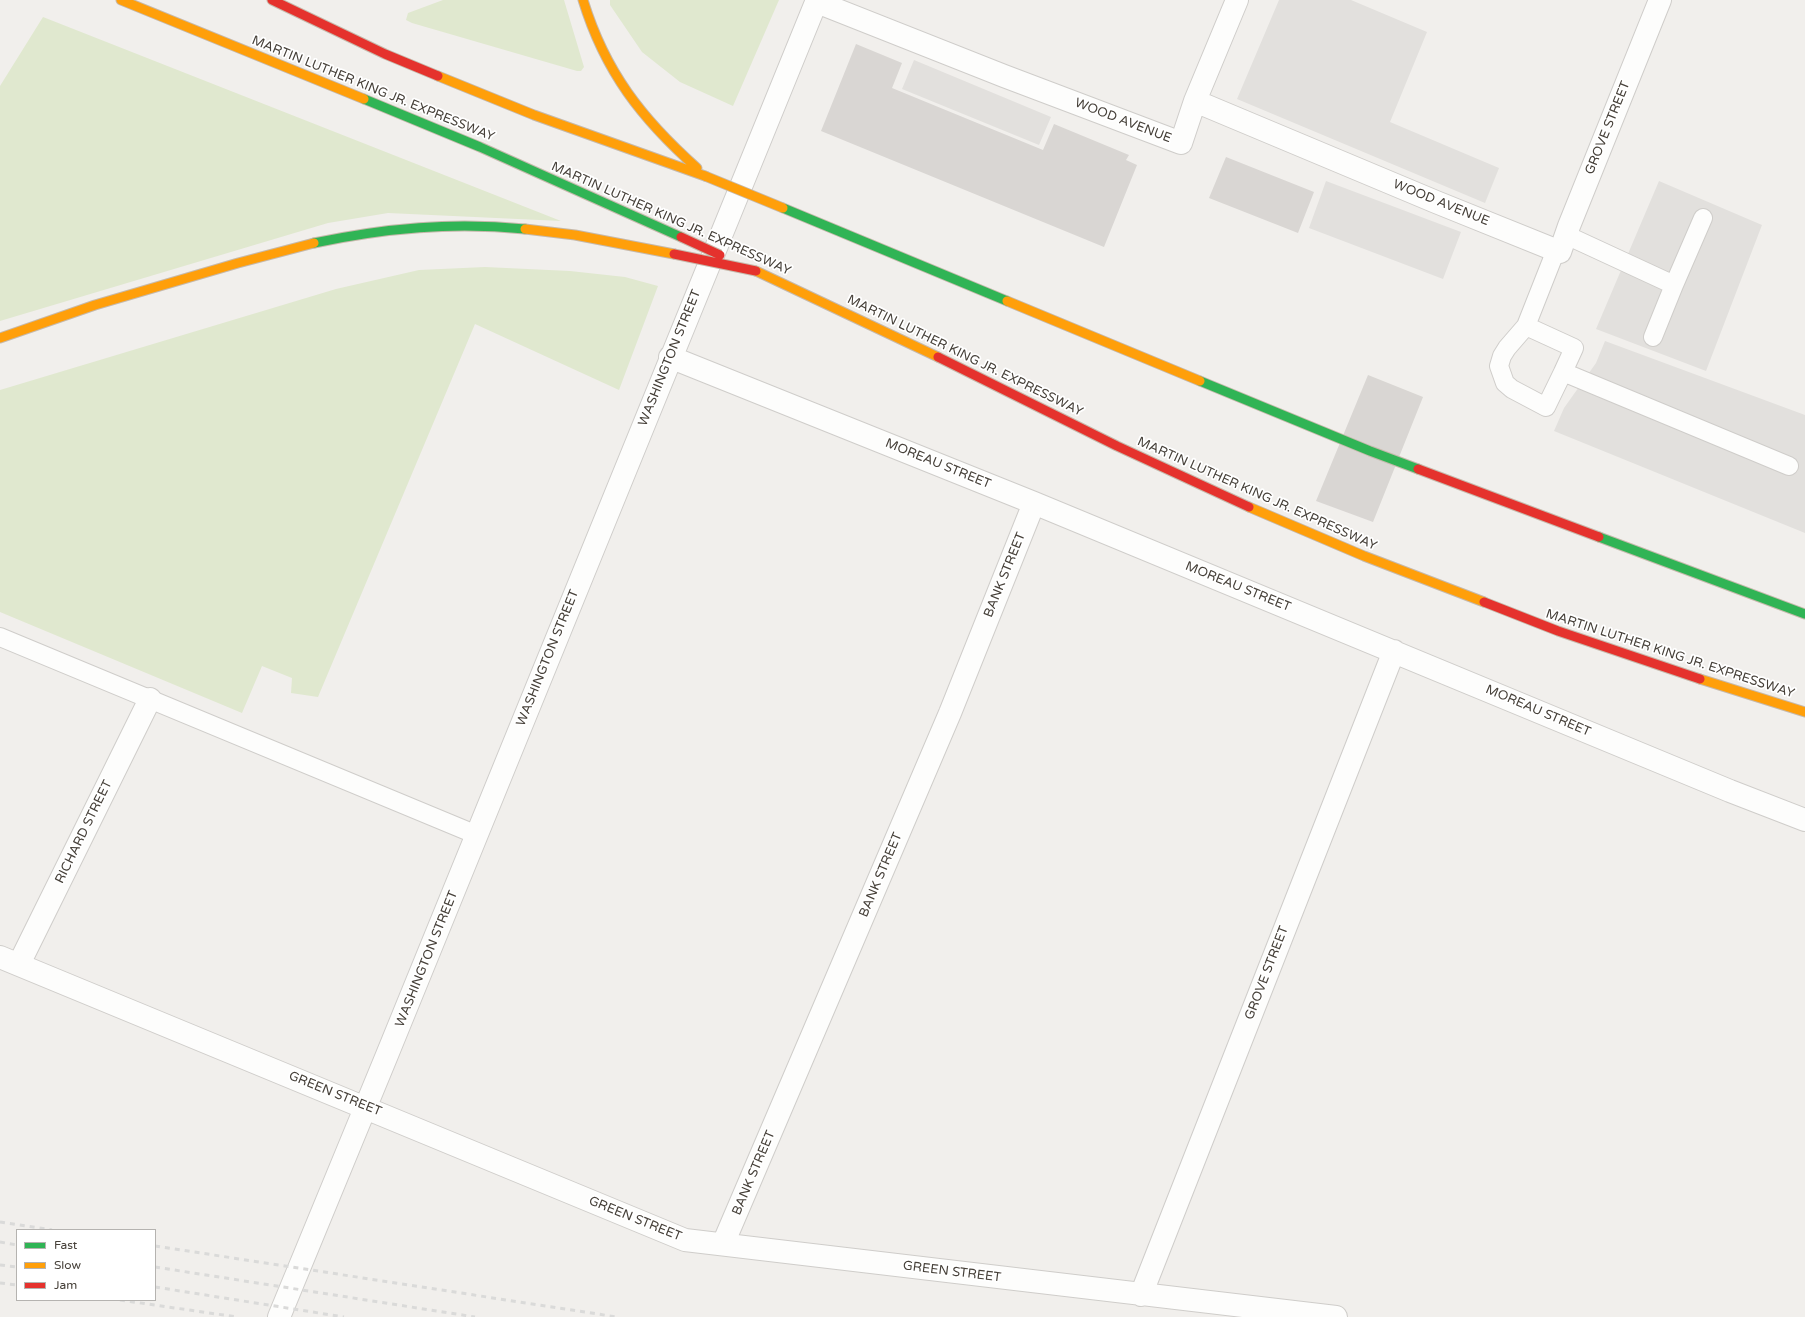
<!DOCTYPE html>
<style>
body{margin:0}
#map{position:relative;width:1805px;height:1317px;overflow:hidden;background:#f1efec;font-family:"Varela Round",sans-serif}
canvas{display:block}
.legend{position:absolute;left:16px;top:1229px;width:140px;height:72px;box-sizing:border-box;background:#fff;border:1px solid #b5b3b0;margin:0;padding:5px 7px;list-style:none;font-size:12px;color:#464039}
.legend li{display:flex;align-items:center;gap:8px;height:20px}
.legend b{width:20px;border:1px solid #b5b3b0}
</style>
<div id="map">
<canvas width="1805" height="1317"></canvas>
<ul class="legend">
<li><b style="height:5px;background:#30b455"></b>Fast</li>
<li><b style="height:5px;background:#ff9f0a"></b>Slow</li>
<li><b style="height:5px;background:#e5322d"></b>Jam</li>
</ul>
</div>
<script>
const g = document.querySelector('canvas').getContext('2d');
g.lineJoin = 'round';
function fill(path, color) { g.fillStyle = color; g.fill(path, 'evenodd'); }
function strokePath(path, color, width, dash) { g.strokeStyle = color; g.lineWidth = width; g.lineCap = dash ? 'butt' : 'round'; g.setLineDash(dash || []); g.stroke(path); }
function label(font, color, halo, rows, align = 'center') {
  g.font = font + ' "Varela Round",sans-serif'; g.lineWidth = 3.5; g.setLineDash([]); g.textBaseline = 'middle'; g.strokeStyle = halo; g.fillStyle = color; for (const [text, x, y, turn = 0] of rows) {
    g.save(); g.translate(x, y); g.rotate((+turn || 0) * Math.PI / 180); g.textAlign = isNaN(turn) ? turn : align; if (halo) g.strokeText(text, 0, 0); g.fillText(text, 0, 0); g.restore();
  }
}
const green = new Path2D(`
 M443 0H564L584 67 581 71H577L412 23 406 20 408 13Z
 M610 0H779L733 106 680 82 642 52 610 5Z
 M43 17 561 221 388 213 328 223 0 321V86Z
 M485 267 570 271 625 277 658 286 619 390 475 324 318 697 291 693 292 678 262 666 242 713 0 612V390L336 289 419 270Z`);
const parking = new Path2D(`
 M1279 0H1351L1427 32 1390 122 1499 168 1485 203 1237 99Z
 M914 60 1051 117 1039 145 902 89Z
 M1326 181 1461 232 1443 279 1309 228Z
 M1659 181 1762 225 1706 371 1596 329Z
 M1605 341 1805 415V533L1554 431 1564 408 1596 363Z`);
const building = new Path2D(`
 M856 44 902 63 892 88 1043 150 1054 124 1129 155 1126 160 1137 165 1104 247 821 131Z
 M1226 157 1314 192 1298 233 1209 198Z
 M1368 375 1423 397 1373 522 1316 501Z`);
const lane = new Path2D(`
 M1566 235 1674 285 1653 337
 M1556 250 1526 326 1507 348 1502 356 1499 366 1505 383 1512 389 1546 407 1563 372 1789 466
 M1674 285 1703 218
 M1526 326 1574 348 1563 372
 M0 637 477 835`);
const street = new Path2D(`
 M817 2 1004 76 1181 143 1195 101 1237 0
 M1195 101 1436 202 1560 252 1569 226 1660 0
 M670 357 1034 503 1730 791 1805 820
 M0 957 685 1240 1336 1317
 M19 964 150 699
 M723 1244 950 713 1034 503
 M1141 1295 1394 651
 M279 1317C461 879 636 438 817 0`);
const fast = new Path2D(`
 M364 99 480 147 681 237
 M783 208 1007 301
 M314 243C386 228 452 222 525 229
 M1200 381 1370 451 1418 469
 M1599 537 1805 614`);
const slow = new Path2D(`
 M121 0 364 99
 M583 0C605 72 642 119 697 168
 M438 76 534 115 705 176
 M525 229 575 235 674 254
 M756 271 938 357
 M1007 301 1200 381
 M0 338 95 305 238 263 314 243
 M1249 507 1364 556 1484 602
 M1700 679 1805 712`);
const jam = new Path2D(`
 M272 0 385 54 438 76
 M938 357 1117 446 1249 507
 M1418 469 1599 537
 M1484 602 1558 631 1700 679`);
const rail = new Path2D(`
 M0 1222 52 1230
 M0 1242 17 1245
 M155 1246 617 1317
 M0 1265 17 1267
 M155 1267 475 1317
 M0 1283 17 1285
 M155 1287 344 1317
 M120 1300 237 1317`);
const slowBridge = new Path2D(`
 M705 176 783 208`);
const jamBridge = new Path2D(`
 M681 237 720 255
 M674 254 756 271`);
const streetNames = [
 ["MARTIN LUTHER KING JR. EXPRESSWAY",373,89,22],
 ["WOOD AVENUE",1123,121,21],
 ["GROVE STREET",1608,128,-68],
 ["WOOD AVENUE",1441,203,22],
 ["MARTIN LUTHER KING JR. EXPRESSWAY",671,219,24],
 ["MARTIN LUTHER KING JR. EXPRESSWAY",965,356,26],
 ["WASHINGTON STREET",670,358,-68],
 ["MOREAU STREET",938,464,22],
 ["MARTIN LUTHER KING JR. EXPRESSWAY",1257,494,24],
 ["BANK STREET",1005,575,-68],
 ["MOREAU STREET",1238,587,22],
 ["MARTIN LUTHER KING JR. EXPRESSWAY",1670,654,18],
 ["WASHINGTON STREET",548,658,-68],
 ["MOREAU STREET",1538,711,23],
 ["RICHARD STREET",84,832,-64],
 ["BANK STREET",881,875,-67],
 ["WASHINGTON STREET",427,959,-68],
 ["GROVE STREET",1267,973,-69],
 ["GREEN STREET",335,1094,22],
 ["BANK STREET",754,1173,-67],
 ["GREEN STREET",635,1219,22],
 ["GREEN STREET",952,1272,7]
];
fill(green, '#e0e8cf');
fill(parking, '#e2e0dd');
fill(building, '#d9d6d3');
strokePath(lane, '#cfcdca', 20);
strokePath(street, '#cfcdca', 24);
strokePath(fast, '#c6b9ab', 11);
strokePath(slow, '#c6b9ab', 11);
strokePath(jam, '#c6b9ab', 11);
strokePath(lane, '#fdfdfc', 18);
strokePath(street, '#fdfdfc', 22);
strokePath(fast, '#30b455', 9);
strokePath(slow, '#ff9f0a', 9);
strokePath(jam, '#e5322d', 9);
strokePath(rail, '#dadad9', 3, [5, 5]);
strokePath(slowBridge, '#c6b9ab', 11, []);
strokePath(jamBridge, '#c6b9ab', 11, []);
strokePath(slowBridge, '#ff9f0a', 9);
strokePath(jamBridge, '#e5322d', 9);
label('13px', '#464039', '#fff', streetNames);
</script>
